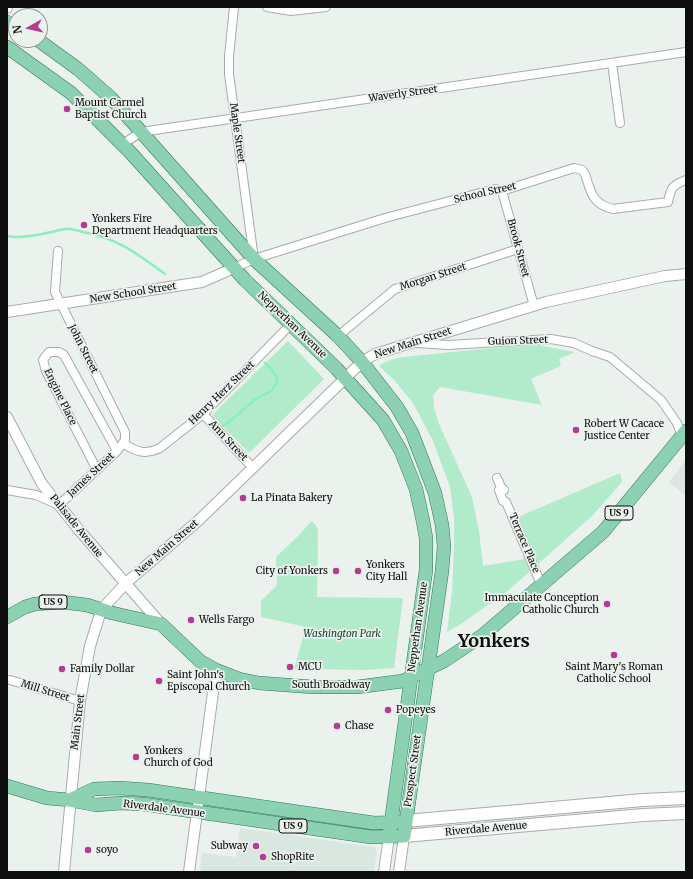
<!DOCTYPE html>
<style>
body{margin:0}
#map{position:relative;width:693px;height:879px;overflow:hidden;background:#ebf1ed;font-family:Merriweather,serif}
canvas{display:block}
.frame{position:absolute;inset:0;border:8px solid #0c0d0c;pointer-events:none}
.north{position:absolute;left:8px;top:8px;width:40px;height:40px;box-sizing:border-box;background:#ebf1ed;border:1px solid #929693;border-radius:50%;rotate:262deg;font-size:11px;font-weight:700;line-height:16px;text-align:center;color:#0c0d0c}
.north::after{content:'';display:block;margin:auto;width:14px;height:18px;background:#b33c92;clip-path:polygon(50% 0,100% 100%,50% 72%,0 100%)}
</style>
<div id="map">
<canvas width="693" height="879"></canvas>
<div class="frame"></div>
<div class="north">N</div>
</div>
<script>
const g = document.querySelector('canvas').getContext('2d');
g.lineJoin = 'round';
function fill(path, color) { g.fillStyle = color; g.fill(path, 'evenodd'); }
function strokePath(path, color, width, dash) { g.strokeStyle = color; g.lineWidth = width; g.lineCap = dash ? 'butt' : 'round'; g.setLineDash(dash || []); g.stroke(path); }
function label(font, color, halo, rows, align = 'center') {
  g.font = font + ' Merriweather,serif'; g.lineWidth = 3.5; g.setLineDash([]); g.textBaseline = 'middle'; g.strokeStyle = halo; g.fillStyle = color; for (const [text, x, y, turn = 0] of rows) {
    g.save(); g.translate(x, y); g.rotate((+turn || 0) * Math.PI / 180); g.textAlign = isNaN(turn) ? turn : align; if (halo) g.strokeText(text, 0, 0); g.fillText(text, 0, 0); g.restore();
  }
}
const built = new Path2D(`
 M686 460V496L669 482Z
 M240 828 375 847 377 851 374 872H200L202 853 236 857Z`);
const green = new Path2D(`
 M288 341 324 379 249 453 212 415Z
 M537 345 575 352 559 359 561 366 531 379 542 405 440 387 433 395 434 408 439 424 472 497 479 531 483 566 524 559 516 518 620 473 622 482 592 516 509 590 461 624 447 632 452 592 454 550V519L450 487 433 441 413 403 395 381 379 366C391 356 417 356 433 354 468 350 502 347 537 345Z
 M312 521 318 528 317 597 403 598 394 668 367 670 294 669 306 627 261 617V601L277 585 276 557 297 537Z`);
const stream = new Path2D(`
 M7 236C21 240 50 232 65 229 71 228 78 231 83 232 119 239 136 253 165 274
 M223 426C234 419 242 410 252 402 257 397 265 395 271 391 274 389 276 384 277 381 278 374 269 367 265 363`);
const minor = new Path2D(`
 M234 7 229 56V74L254 259
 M267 7 291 11 326 7
 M612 63 620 123
 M123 144 141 132 686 52
 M502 191 534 306
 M234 268 254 259 385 218 495 189 502 191 574 168 582 170 585 174C591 192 592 204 613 209L668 202C671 188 672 185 686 180
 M338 336 395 289 518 249
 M417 343 448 345 551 339 574 343 592 351 610 357 661 400 677 423 682 436
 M203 414 252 467
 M124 444C137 452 145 455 160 448L203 414 291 324
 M97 470 46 371 43 360 49 352H59L64 355 117 451
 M497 478 501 487 504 490
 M501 487 499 490 503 501 506 502 541 584
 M7 490 36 495 59 505 117 451 125 440V432L55 292 58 251
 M10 680 80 701`);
const tertiary = new Path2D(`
 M7 8V7
 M7 312 202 282 234 268
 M7 417 42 484 79 530 161 624
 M64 872 80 701 90 646 99 617 102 609 126 583 198 521 362 362 375 354 546 302 665 276 686 274
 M189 872 216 670
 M384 872 389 837
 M399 872 404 836`);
const secondary = new Path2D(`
 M406 821 643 800 686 798
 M404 836 643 815 686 813`);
const primary = new Path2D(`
 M7 22 16 27
 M7 47 71 93 130 152 245 280 336 368 383 420 401 451 416 489 423 521 426 538V570L389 837
 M7 617 25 607 35 604 62 602 87 605 112 613 161 624 200 661 216 670 239 679 259 683 314 687H357L403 681 444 661 483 635 603 532 686 431
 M7 786 47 798 70 800 96 805 121 803 143 804 371 837 404 836 442 571 444 546 442 525 435 493 412 433 397 407 362 362 338 336 254 259 111 98 78 69 38 40
 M70 800 94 789 120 788 148 790 374 823 399 822`);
const markers = [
 [67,109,4,"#b33c92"],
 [84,225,4,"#b33c92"],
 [576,430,4,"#b33c92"],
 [243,498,4,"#b33c92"],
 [336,571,4,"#b33c92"],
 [358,571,4,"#b33c92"],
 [607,604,4,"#b33c92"],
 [191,620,4,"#b33c92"],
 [614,655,4,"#b33c92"],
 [290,667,4,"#b33c92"],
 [62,669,4,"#b33c92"],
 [159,681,4,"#b33c92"],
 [388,710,4,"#b33c92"],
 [337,726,4,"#b33c92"],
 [136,757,4,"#b33c92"],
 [256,846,4,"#b33c92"],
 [88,850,4,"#b33c92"],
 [263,857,4,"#b33c92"]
];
const shields = [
 [619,513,28],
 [53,602,28],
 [293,826,28]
];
const shieldNames = [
 ["US 9",619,513],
 ["US 9",53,602],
 ["US 9",293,826]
];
const streetNames = [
 ["Waverly Street",403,94,-8],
 ["Maple Street",237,133,82],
 ["School Street",485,193,-13],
 ["Brook Street",518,248,75],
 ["Morgan Street",433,277,-18],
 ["New School Street",133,293,-9],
 ["Nepperhan Avenue",292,325,44],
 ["Guion Street",518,341,-2],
 ["New Main Street",413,343,-18],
 ["John Street",83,349,63],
 ["Henry Herz Street",222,393,-44],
 ["Engine Place",60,397,64],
 ["Ann Street",228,441,47],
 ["James Street",91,475,-43],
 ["Palisade Avenue",76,526,51],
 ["Terrace Place",524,543,67],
 ["New Main Street",167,548,-41],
 ["Nepperhan Avenue",418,627,-82],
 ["South Broadway",331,685],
 ["Mill Street",45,691,17],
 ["Main Street",78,722,-83],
 ["Prospect Street",413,771,-82],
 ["Riverdale Avenue",164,809,7],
 ["Riverdale Avenue",486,829,-5]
];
const poiNames = [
 ["Mount Carmel",75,103],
 ["Baptist Church",75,115],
 ["Yonkers Fire",92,219],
 ["Department Headquarters",92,231],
 ["Robert W Cacace",584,424],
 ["Justice Center",584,436],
 ["La Pinata Bakery",251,498],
 ["Yonkers",366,565],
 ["City Hall",366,577],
 ["City of Yonkers",328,571,"right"],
 ["Immaculate Conception",599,598,"right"],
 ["Catholic Church",599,610,"right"],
 ["Wells Fargo",199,620],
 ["MCU",298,667],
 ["Saint Mary's Roman",614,667,"center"],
 ["Catholic School",614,679,"center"],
 ["Family Dollar",70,669],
 ["Saint John's",167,675],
 ["Episcopal Church",167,687],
 ["Popeyes",396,710],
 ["Chase",345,726],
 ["Yonkers",144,751],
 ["Church of God",144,763],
 ["Subway",248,846,"right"],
 ["soyo",96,850],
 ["ShopRite",271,857]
];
const parkNames = [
 ["Washington Park",342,634]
];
const townNames = [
 ["Yonkers",494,642]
];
fill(built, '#dae7e0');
fill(green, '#b1ebcb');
strokePath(stream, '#89efbc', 2.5);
strokePath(minor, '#a7aca9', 10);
strokePath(tertiary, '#a7aca9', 12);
strokePath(secondary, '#a7aca9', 14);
strokePath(primary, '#2d7857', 14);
strokePath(minor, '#fff', 8);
strokePath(tertiary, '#fff', 10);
strokePath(secondary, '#fff', 12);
strokePath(primary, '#8cd1b2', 13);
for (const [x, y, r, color] of markers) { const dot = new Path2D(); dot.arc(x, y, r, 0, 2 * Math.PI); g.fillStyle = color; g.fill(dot); strokePath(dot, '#ebf1ed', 1.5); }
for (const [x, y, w] of shields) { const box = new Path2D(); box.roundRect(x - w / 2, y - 7, w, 14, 3); g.fillStyle = '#ebf1ed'; g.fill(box); strokePath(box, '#0c0d0c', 1); }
label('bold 9px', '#0c0d0c', null, shieldNames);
label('10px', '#0c0d0c', '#ebf1ed', streetNames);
label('10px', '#0c0d0c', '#ebf1ed', poiNames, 'left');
label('italic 10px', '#103d29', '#ebf1ed', parkNames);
label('bold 18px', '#0c0d0c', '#ebf1ed', townNames);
</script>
